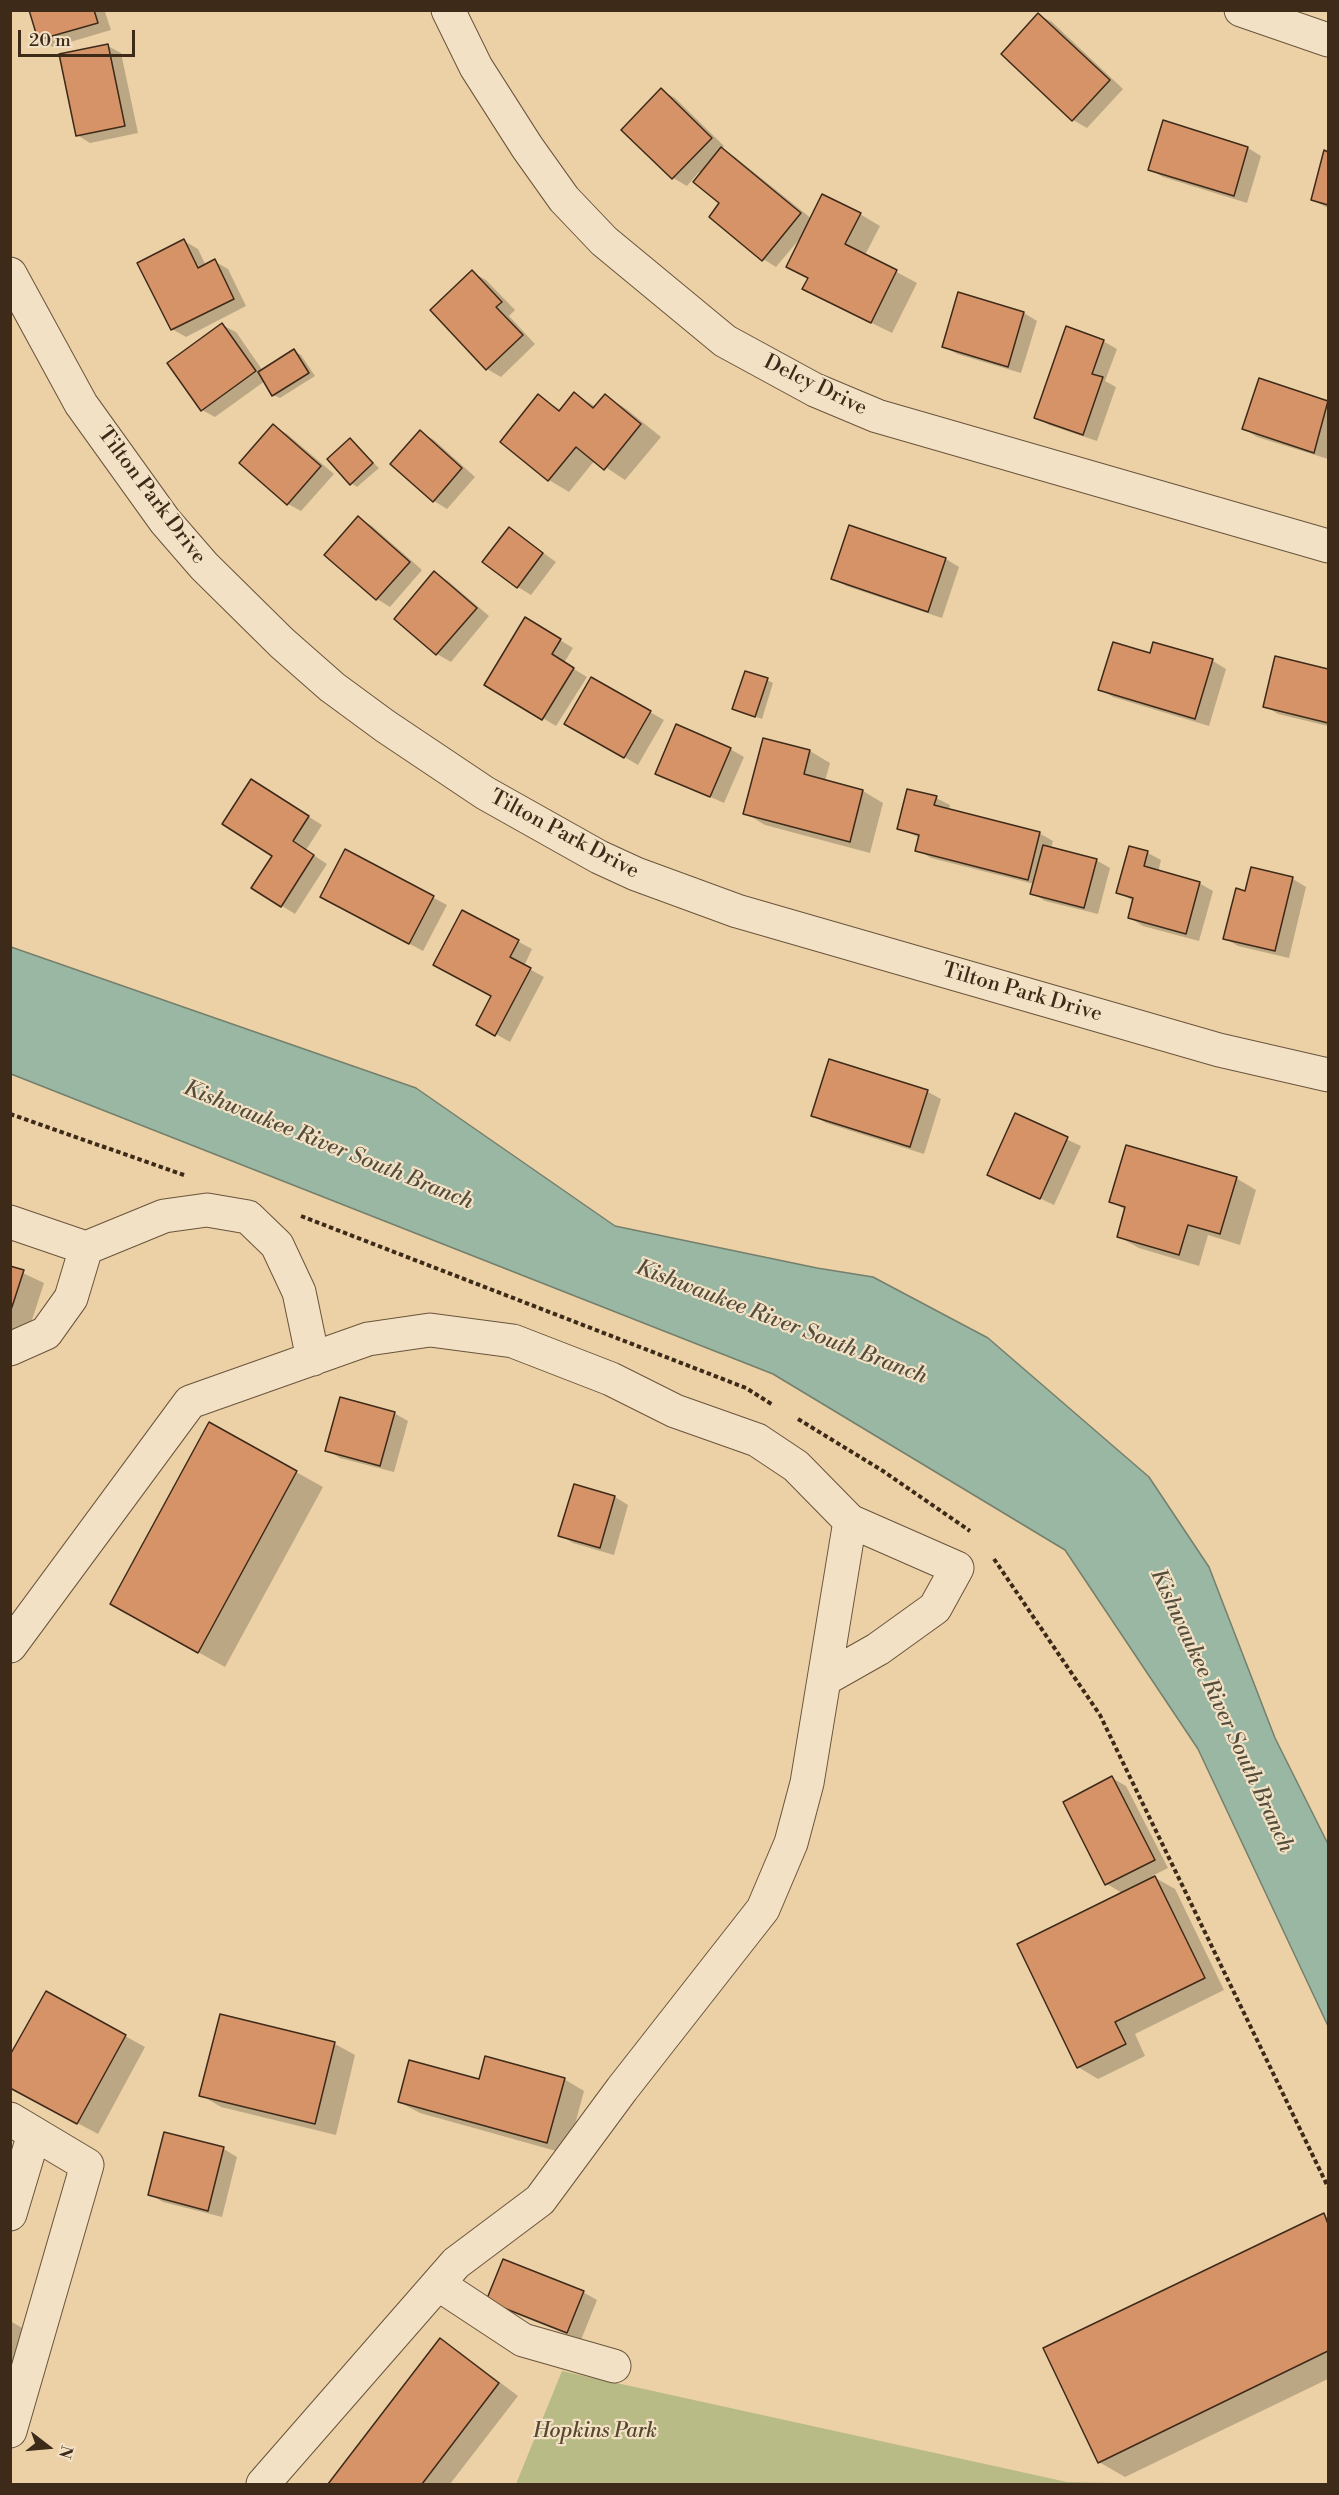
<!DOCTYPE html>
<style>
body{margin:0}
#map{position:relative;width:1339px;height:2495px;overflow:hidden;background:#ecd1a6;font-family:"Libre Bodoni",serif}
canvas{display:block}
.frame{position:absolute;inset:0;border:12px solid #3d2a19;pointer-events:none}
.north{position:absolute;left:18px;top:2417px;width:60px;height:60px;-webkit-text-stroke:4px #f3e1c5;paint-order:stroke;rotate:106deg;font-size:16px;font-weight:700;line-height:24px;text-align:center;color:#3d2a19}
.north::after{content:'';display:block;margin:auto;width:21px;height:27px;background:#3d2a19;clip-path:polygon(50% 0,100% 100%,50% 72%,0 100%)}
.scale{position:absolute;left:18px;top:30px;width:117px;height:27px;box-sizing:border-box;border:3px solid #3d2a19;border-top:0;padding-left:8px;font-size:18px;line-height:21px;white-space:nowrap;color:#3d2a19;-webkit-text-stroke:4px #f3e1c5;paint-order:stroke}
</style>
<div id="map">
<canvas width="1339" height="2495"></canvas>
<div class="frame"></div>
<div class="north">N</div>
<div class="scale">20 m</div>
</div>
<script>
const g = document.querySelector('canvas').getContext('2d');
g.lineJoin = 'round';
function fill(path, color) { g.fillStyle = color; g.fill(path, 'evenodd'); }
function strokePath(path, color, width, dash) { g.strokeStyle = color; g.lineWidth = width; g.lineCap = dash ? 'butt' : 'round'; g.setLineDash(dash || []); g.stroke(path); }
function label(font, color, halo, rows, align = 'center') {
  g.font = font + ' "Libre Bodoni",serif'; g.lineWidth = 4.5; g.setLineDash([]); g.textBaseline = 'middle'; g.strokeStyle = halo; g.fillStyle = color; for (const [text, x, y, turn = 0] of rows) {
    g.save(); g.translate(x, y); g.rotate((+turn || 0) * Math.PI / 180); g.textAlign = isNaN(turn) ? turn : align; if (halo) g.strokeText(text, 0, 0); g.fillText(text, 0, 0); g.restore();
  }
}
const green = new Path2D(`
 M562 2371 1067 2482 1165 2484H516Z`);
const water = new Path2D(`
 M11 947 416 1088 615 1226 817 1268 873 1277 988 1338 1149 1477 1209 1567 1275 1738 1328 1844V2026L1198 1749 1065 1550 773 1374 11 1074Z`);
const shadow = new Path2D(`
 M31 10H111L105 12 111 30 53 47 39 39Z
 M1039 15 1052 22 1123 89 1087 128 1073 120Z
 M108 46 121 53 138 133 90 143 77 135Z
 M661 90 675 98 724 146 722 149 735 157 812 219 860 214 880 226 865 255 917 283 892 333 825 300 809 278 802 236 776 267 763 259 701 174 699 172 687 186 673 178 623 130Z
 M1164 122 1248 148 1261 156 1247 203 1163 177 1149 169Z
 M1325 152 1328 153V208L1312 200Z
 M184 241 198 249 206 266 214 261 228 269 246 306 186 337 172 329 139 264Z
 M472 272 486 280 515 310 509 316 535 344 501 377 487 369 432 310Z
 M1024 313 1037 321 1021 373 957 354 944 347Z
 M222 325 236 332 263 371 294 351 301 355 315 376 280 398 273 395 265 381 215 417 202 410Z
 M1103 341 1117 349 1105 381 1116 387 1097 441 1049 425 1036 417Z
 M1260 380 1328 402V459L1257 437 1244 429Z
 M575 394 596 407 605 396 625 408 661 437 625 480 595 460 569 492 549 480 502 441 538 396 561 410Z
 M273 426 287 434 334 474 301 511 288 504Z
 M420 432 434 440 475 477 447 509 434 501Z
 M350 440 379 468 357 487 351 483Z
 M359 518 372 526 422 570 390 607 377 599Z
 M510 529 556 562 531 595 518 587Z
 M946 559 959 567 942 618 846 586 833 578Z
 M434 573 448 581 489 616 451 662 437 654 396 619Z
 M526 619 573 648 564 663 587 677 556 726 486 684Z
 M1154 643 1213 661 1226 669 1209 726 1113 697 1100 689 1151 655Z
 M1276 658 1328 670V726L1278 714 1265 706Z
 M591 679 664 720 638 765 566 723Z
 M767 680 773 683 762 719 734 709Z
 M764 740 810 751 830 763 825 781 863 791 883 803 870 853 765 825 745 813Z
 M730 749 744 757 724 803 657 773Z
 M265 789 322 825 306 850 327 864 295 914 253 888 274 855Z
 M936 798 950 805 949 810 1039 833 1053 841 1051 848 1096 860 1110 868 1098 914 1045 901 1032 893 1034 884 931 858 917 850 920 838 898 828Z
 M346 851 447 905 423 951 335 904Z
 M1148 853 1161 860 1158 872 1199 883 1213 891 1199 941 1143 926 1130 918 1134 901 1118 893Z
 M1252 869 1293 879 1306 887 1289 958 1238 946 1224 938 1246 893Z
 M463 912 532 949 524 966 544 977 510 1042 478 1024 493 996Z
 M830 1061 928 1092 941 1099 924 1154 826 1123 813 1115Z
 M1015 1115 1081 1146 1054 1205 989 1174Z
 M1236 1178 1256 1190 1240 1245 1208 1235 1199 1266 1139 1248 1119 1237 1126 1210 1111 1202Z
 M10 1267 44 1283 20 1357 10 1354Z
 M394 1413 408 1421 394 1472 340 1458 327 1450Z
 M210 1424 323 1487 225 1667 138 1619Z
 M575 1485 615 1497 628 1505 614 1555 573 1543 560 1535Z
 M1112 1778 1126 1786 1168 1868 1152 1876 1175 1889 1224 1990 1135 2034 1145 2056 1098 2079 1078 2067 1122 1893 1107 1884Z
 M221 2016 335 2044 355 2055 336 2135 221 2107 201 2095Z
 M125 2036 145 2047 98 2134 10 2087Z
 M564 2079 584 2091 567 2154 420 2113 399 2102 480 2081Z
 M165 2134 224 2149 237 2157 222 2217 163 2202 149 2194Z
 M1324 2215 1328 2218V2379L1125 2477 1099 2462Z
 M583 2292 597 2300 581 2340 501 2308Z
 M10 2321 31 2333 10 2403Z
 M440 2340 460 2352 518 2396 450 2484H330Z`);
const building = new Path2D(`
 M29 10H94L98 23 38 40Z
 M1038 13 1110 80 1072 121 1001 54Z
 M108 44 125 126 76 136 59 54Z
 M661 88 712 138 672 179 621 130Z
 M1163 120 1248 147 1234 196 1148 170Z
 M721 147 801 213 762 261 709 217 719 203 693 182Z
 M1324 150 1328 152V205L1311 200Z
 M822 194 861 213 845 244 897 270 871 323 802 289 808 278 786 267Z
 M184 239 198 268 215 259 234 299 171 330 137 263Z
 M472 270 502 302 496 307 523 335 486 370 430 310Z
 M958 292 1024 312 1008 367 942 347Z
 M222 323 256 371 201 411 167 363Z
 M1066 326 1104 340 1092 374 1103 377 1083 435 1034 418Z
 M294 349 309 373 272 396 258 372Z
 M1259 378 1328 401 1314 453 1242 429Z
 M574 392 593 408 605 394 641 424 604 470 576 447 548 481 500 442 538 394 559 411Z
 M273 424 321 466 287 505 239 463Z
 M420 430 462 468 433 502 390 464Z
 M350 438 373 463 350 485 327 459Z
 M358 516 410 562 376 600 324 555Z
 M849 525 946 558 928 612 831 579Z
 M509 527 543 553 517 588 482 562Z
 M434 571 477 608 436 655 394 619Z
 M525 617 561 639 552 654 574 668 542 720 484 685Z
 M1113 642 1150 653 1153 642 1213 659 1195 719 1098 690Z
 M1275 656 1328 669V723L1263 707Z
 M745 671 768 678 755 717 732 709Z
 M591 677 651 711 624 758 564 724Z
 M676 724 731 748 710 797 655 774Z
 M763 738 810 750 804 774 863 790 850 842 743 814Z
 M251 779 309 816 293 841 314 855 281 907 251 888 272 856 222 824Z
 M907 789 937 796 934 805 1040 832 1028 880 915 851 919 835 897 829Z
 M1043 845 1097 859 1084 908 1030 894Z
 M1129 846 1148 851 1144 866 1200 882 1186 934 1128 918 1133 898 1116 893Z
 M345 849 434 896 409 944 320 897Z
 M1251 867 1293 877 1275 951 1223 939 1236 888 1245 891Z
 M462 910 519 940 510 957 531 968 495 1036 476 1025 491 996 433 965Z
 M829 1059 928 1090 910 1147 811 1116Z
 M1015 1113 1068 1137 1040 1199 987 1175Z
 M1126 1145 1237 1177 1220 1234 1188 1225 1179 1255 1117 1237 1125 1207 1109 1202Z
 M10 1266 24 1270 10 1313Z
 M340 1397 395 1412 380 1466 325 1451Z
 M209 1422 297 1471 198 1653 110 1604Z
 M574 1484 615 1496 600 1548 558 1536Z
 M1112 1776 1155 1860 1105 1885 1063 1802Z
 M1155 1876 1205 1978 1115 2022 1126 2044 1077 2068 1017 1944Z
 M46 1991 126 2035 77 2124 10 2088V2055Z
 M220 2014 335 2042 315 2124 199 2096Z
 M485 2056 565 2078 547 2143 398 2102 409 2060 479 2079Z
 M164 2132 224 2147 208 2211 148 2195Z
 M1324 2213 1328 2224V2351L1098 2463 1043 2348Z
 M503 2259 584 2291 567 2333 486 2301Z
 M440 2338 499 2383 422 2484H328Z`);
const path = new Path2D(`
 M10 1114 184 1175
 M301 1216 746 1388 773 1405
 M798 1419 883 1471 970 1531
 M994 1559 1100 1715 1328 2187`);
const minor = new Path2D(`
 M448 10 476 67 527 147 564 199 604 241 725 341 815 390 877 416 1328 546
 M1241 10 1328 40
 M10 274 81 404 165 521 204 566 282 643 332 687 385 726 485 793 599 857 636 874 737 911 1219 1050 1328 1075
 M10 1222 86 1248
 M10 1349 46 1333 71 1298 86 1248 164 1216 207 1210 248 1217 277 1245 299 1292 313 1359
 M10 1646 190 1402 368 1339 430 1330 513 1341 611 1379 675 1411 757 1440 796 1466 850 1521 807 1783 791 1843 763 1909 622 2089 540 2200 456 2263 263 2484
 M825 1679 878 1649 935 1608 957 1568 850 1521
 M10 2119 87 2165 10 2431
 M10 2214 34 2134
 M438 2284 523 2340 614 2366`);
const streetNames = [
 ["Delcy Drive",815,386,26],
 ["Tilton Park Drive",151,496,53],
 ["Tilton Park Drive",564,835,28],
 ["Tilton Park Drive",1022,993,16]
];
const parkNames = [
 ["Hopkins Park",595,2432]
];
const waterNames = [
 ["Kishwaukee River South Branch",328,1146,22],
 ["Kishwaukee River South Branch",781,1323,21],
 ["Kishwaukee River South Branch",1221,1711,65]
];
fill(green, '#b9bb86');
fill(water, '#99b7a3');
strokePath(water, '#747f6c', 1.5);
fill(shadow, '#0003');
fill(building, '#d79368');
strokePath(building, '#3d2a19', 1.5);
strokePath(minor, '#69543c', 35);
strokePath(path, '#3d2a19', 4, [4.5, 3]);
strokePath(minor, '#f3e1c5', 33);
label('21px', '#3d2a19', '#f3e1c5', streetNames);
label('italic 21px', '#56472f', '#f3e1c5', parkNames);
label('italic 22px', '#544d3c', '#f3e1c5', waterNames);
</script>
